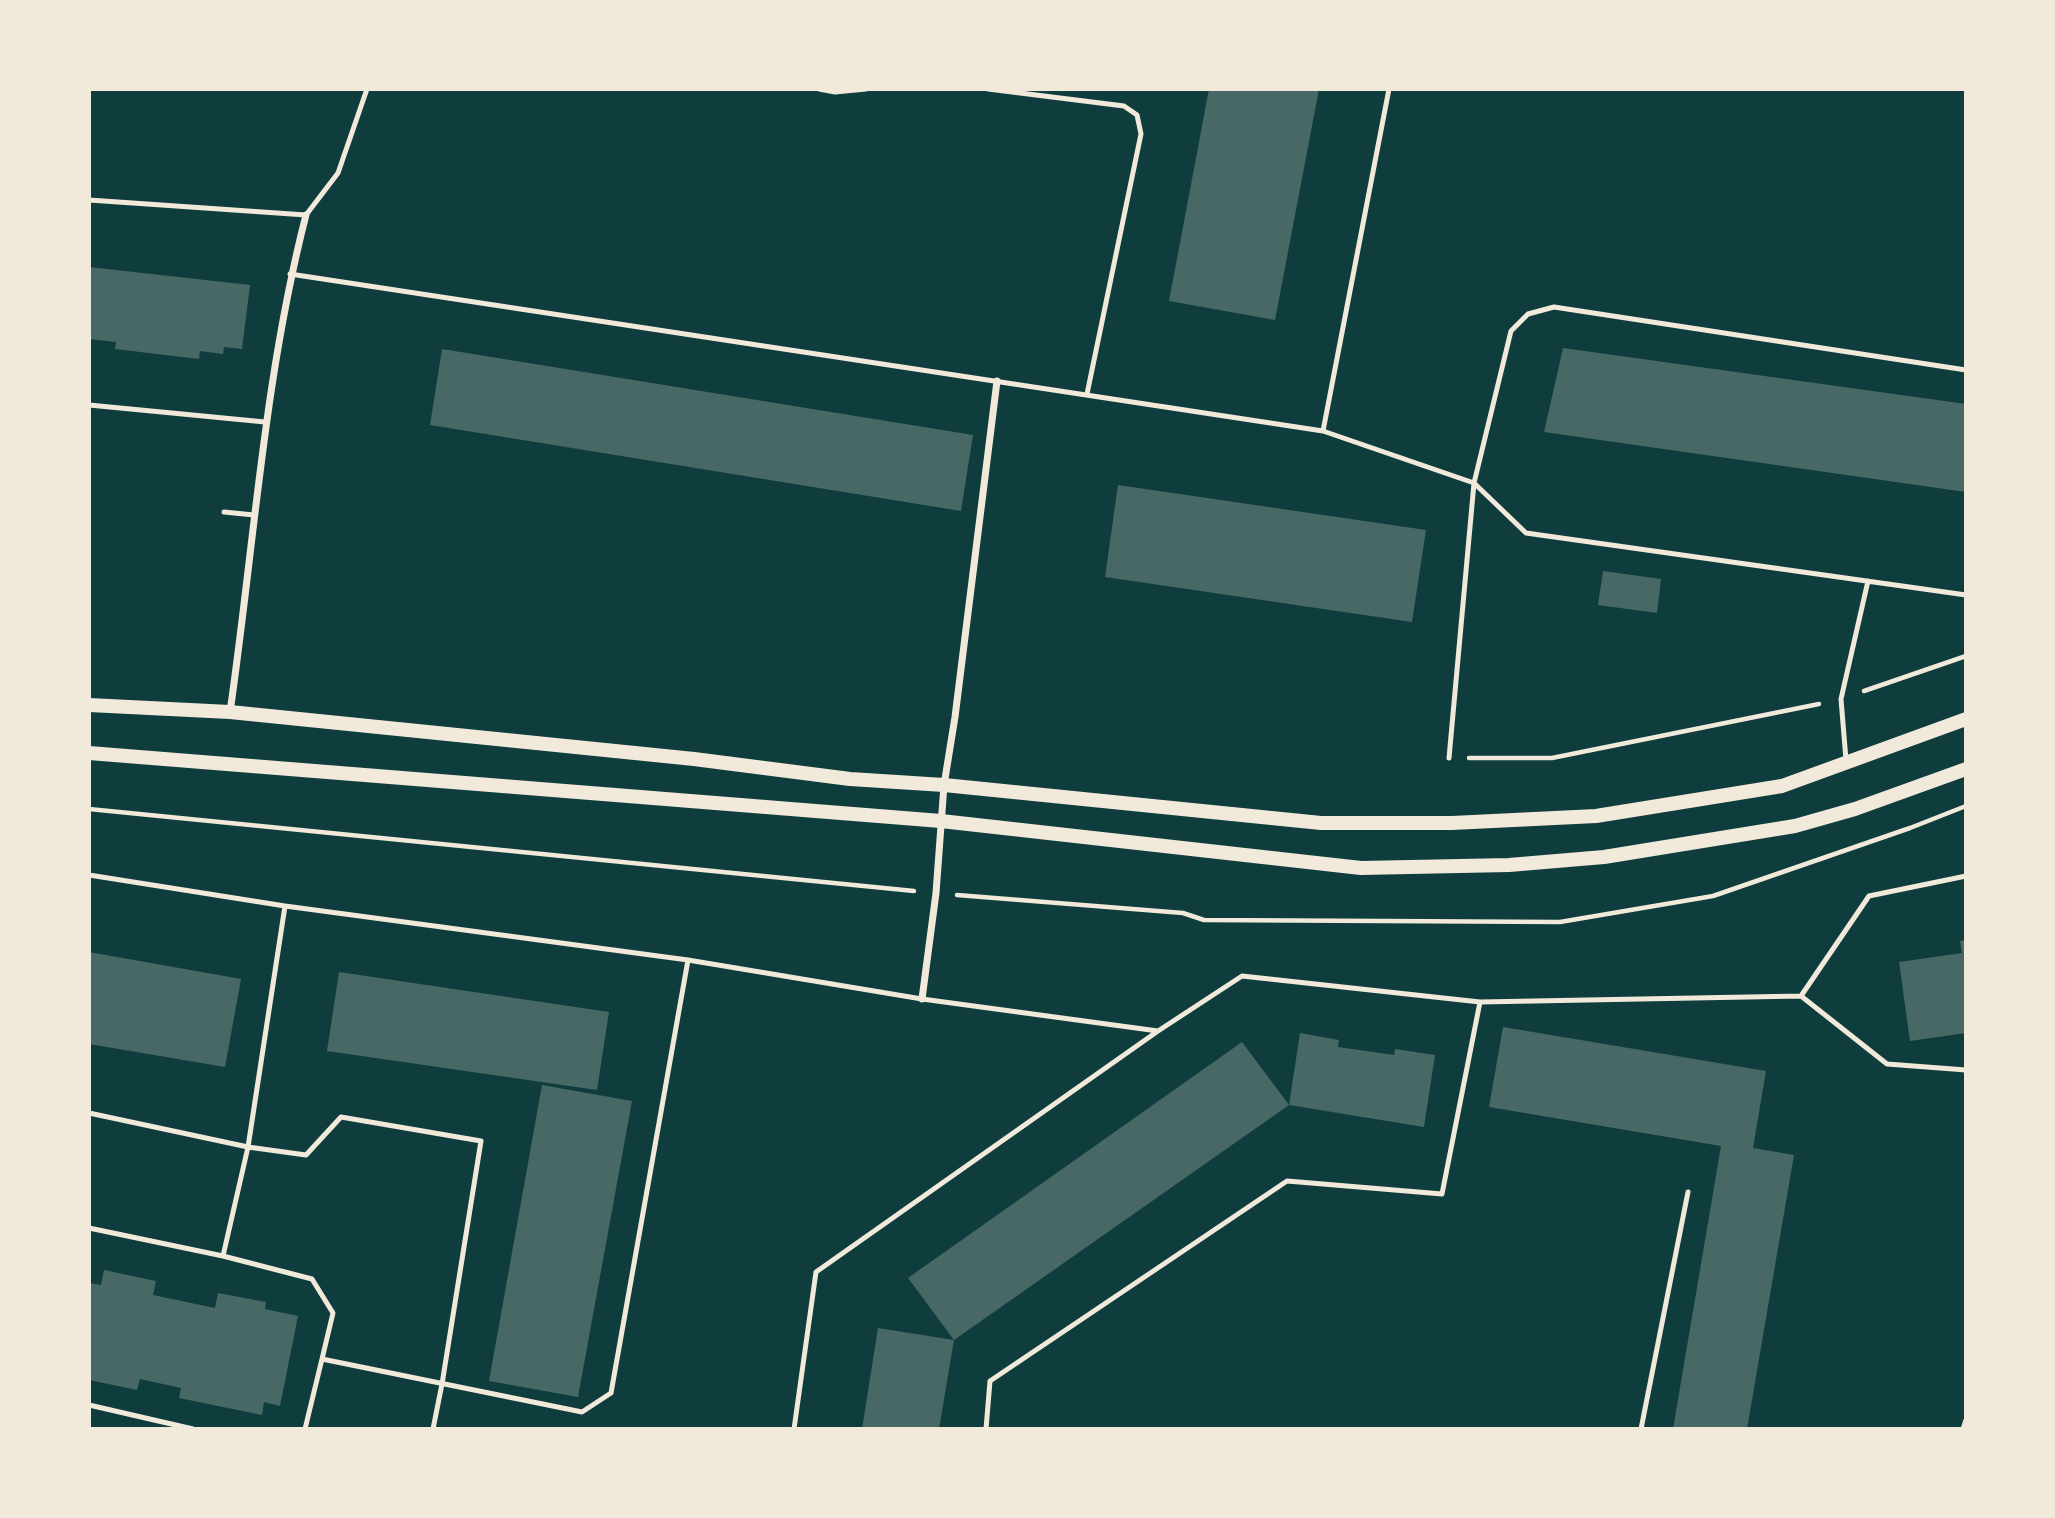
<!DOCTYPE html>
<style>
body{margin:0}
#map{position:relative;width:2055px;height:1518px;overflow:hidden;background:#0f3d3e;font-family:Lora,serif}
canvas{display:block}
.frame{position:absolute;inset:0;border:91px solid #f1e9da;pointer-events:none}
</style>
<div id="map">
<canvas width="2055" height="1518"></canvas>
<div class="frame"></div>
</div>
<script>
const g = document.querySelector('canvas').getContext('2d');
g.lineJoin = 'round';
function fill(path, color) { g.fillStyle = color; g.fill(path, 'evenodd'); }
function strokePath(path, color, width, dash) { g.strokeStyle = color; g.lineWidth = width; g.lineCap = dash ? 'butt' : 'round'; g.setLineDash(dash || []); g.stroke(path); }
const building = new Path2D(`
 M1209 89H1319L1275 320 1169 301Z
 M89 267 250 285 242 349 224 347 223 354 200 351 199 359 115 349 116 342 89 339Z
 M1563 348 1966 404V492L1544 432Z
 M442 349 973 435 961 511 430 425Z
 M1118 485 1426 530 1412 622 1105 577Z
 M1603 571 1661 579 1657 613 1598 605Z
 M1966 940V1033L1910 1041 1899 962 1962 953 1960 941Z
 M89 952 241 979 225 1067 89 1044Z
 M339 972 609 1012 597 1090 327 1051Z
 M1503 1027 1766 1071 1753 1148 1794 1155 1747 1429H1673L1721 1146 1489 1107Z
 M1300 1033 1339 1040 1338 1047 1394 1055 1395 1049 1435 1055 1424 1127 1289 1105Z
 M1242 1042 1289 1105 954 1340 939 1429H862L878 1328 954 1340 908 1278Z
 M542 1085 632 1101 578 1397 489 1381Z
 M104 1270 156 1281 153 1295 215 1308 218 1293 266 1302 265 1309 298 1316 280 1406 264 1402 262 1415 179 1398 181 1388 140 1379 137 1390 89 1380V1283L101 1285Z`);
const path = new Path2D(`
 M1864 691 1966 656
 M1469 758H1552L1819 704
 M89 809 914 891
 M957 895 1183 913 1204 920 1560 922 1713 896 1910 828 1966 806`);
const service = new Path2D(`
 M819 89 835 92 866 89
 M988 89 1124 106 1137 115 1141 134 1087 394
 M1389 89 1323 431 1474 483 1526 533 1966 595
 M89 200 306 215 338 173 367 89
 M290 274 1323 431
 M89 405 265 422
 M224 512 254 515
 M1449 758 1474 483 1511 331 1528 314 1554 307 1966 370
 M1846 760 1841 699 1868 581
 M89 875 285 906 688 960 922 999 1158 1031 1242 976 1480 1002 1801 996 1887 1064 1966 1070
 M1801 996 1869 896 1966 876
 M89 1113 248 1147 306 1155 341 1117 481 1141 442 1384 433 1429
 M89 1228 223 1256 312 1279 333 1313 322 1359 582 1412 611 1393 688 960
 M223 1256 248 1147 285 906
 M89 1405 193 1429
 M305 1429 322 1359
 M794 1429 816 1272 1158 1031
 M986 1429 990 1381 1287 1181 1442 1194 1480 1002
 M1641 1429 1688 1192
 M1963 1429 1966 1420`);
const minor = new Path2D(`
 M230 712C254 546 264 378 306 215
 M922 999 936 893 944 785 955 717 997 381`);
const secondary = new Path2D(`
 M89 705 230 712 694 759 850 779 944 785 1321 823H1452L1596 816 1782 786 1966 719
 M89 753 941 821 1361 868 1509 865 1604 857 1795 826 1855 809 1966 769`);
fill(building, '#486865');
strokePath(path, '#f1e9da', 4.5);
strokePath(service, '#f1e9da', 5);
strokePath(minor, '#f1e9da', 7);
strokePath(secondary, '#f1e9da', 14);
</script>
